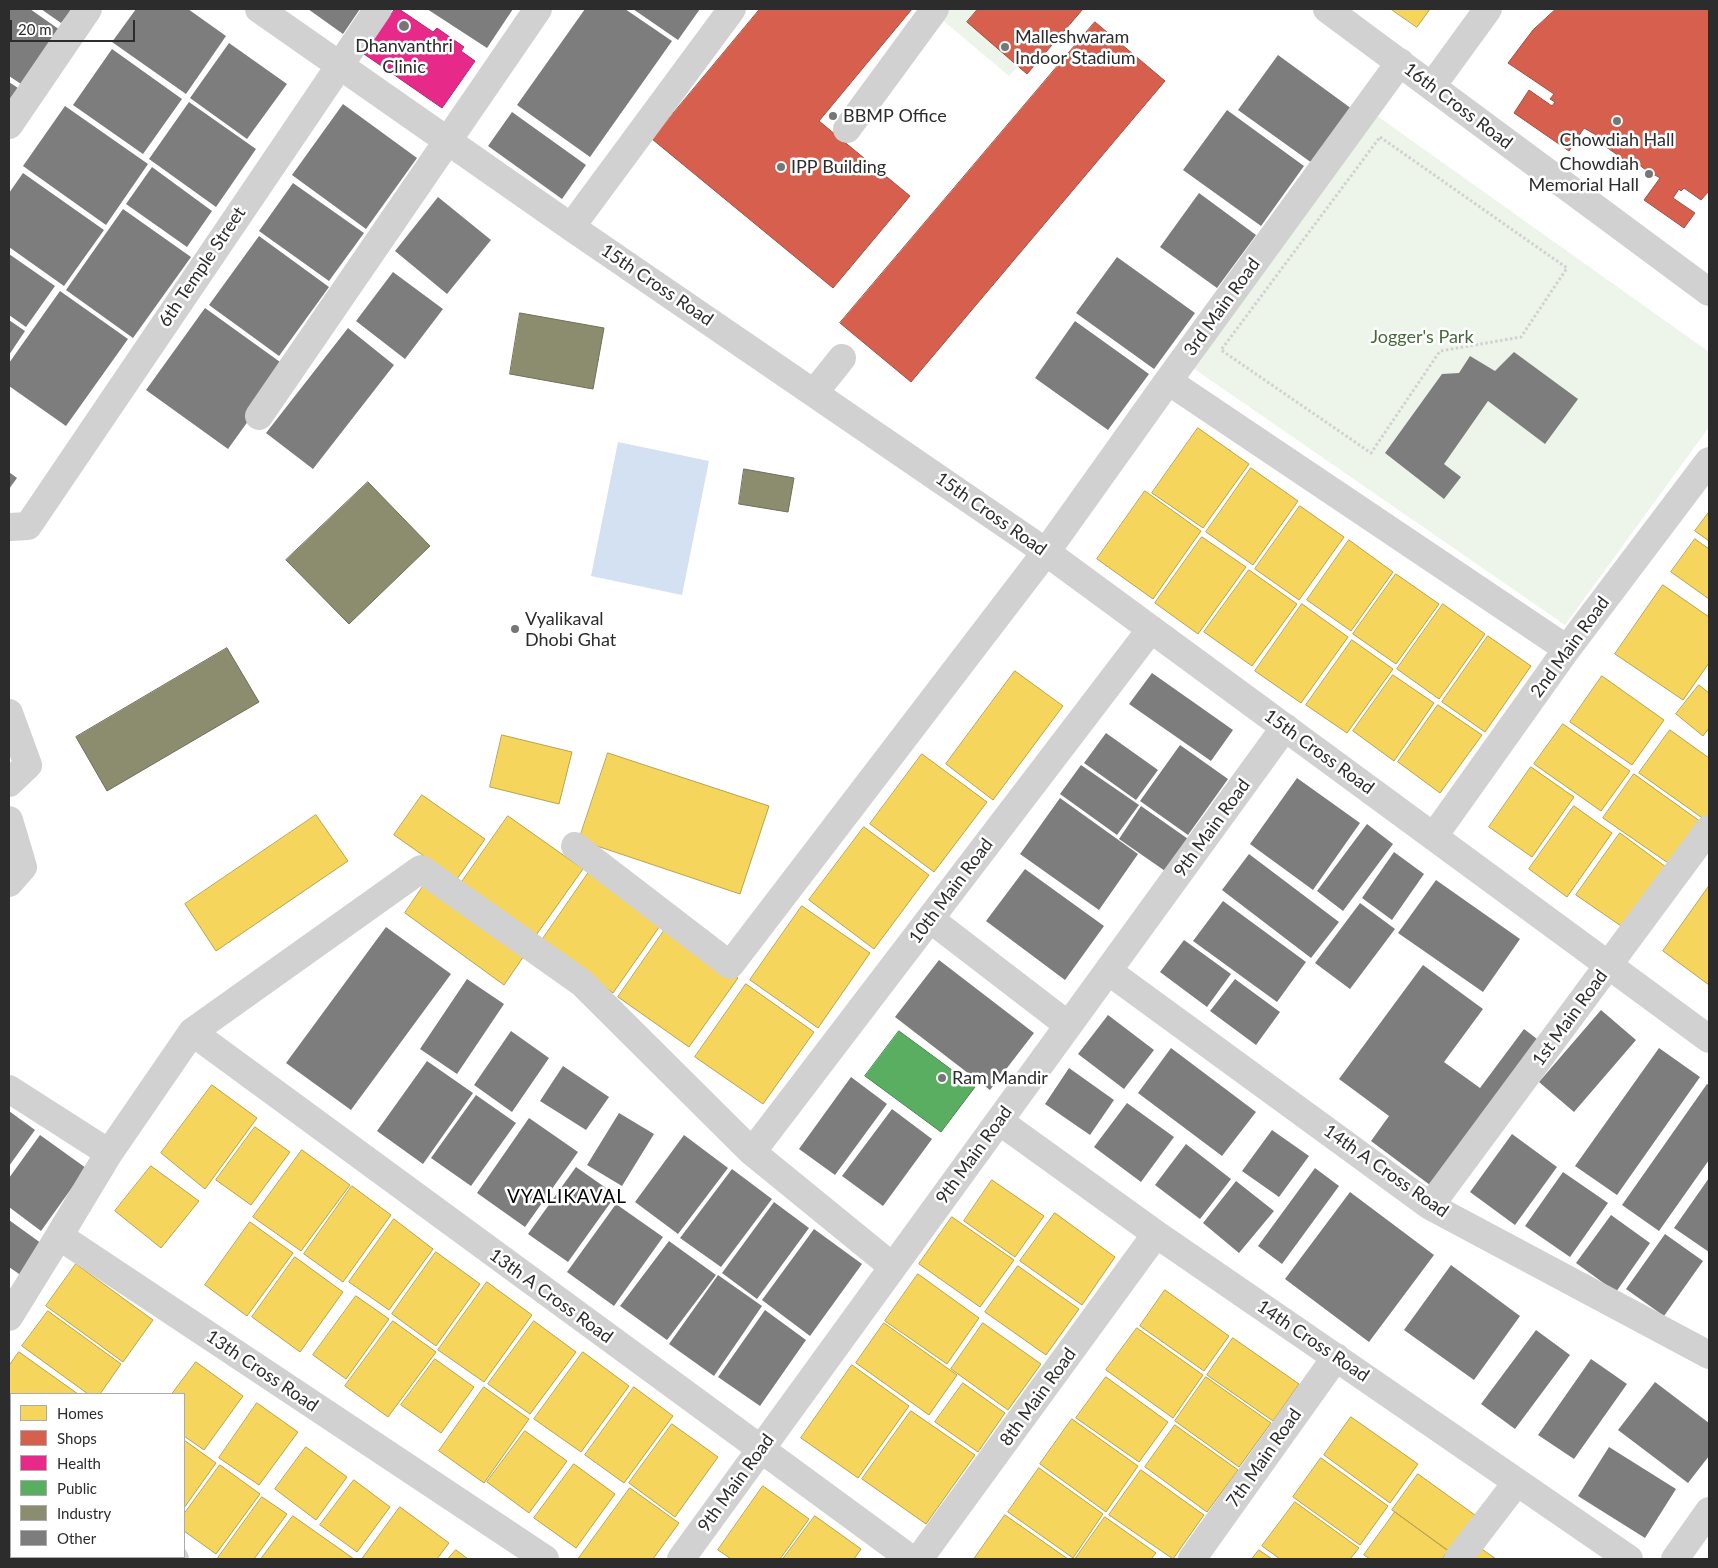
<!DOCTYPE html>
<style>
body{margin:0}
#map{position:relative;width:1718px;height:1568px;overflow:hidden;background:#fff;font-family:Lato,sans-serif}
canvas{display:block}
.frame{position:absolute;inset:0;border:10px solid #2c2c2c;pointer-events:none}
.legend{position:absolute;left:10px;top:1393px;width:175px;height:165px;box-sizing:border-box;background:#fff;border:1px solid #ababab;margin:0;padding:6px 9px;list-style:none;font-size:15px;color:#2c2c2c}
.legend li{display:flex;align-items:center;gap:10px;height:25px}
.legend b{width:25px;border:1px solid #ababab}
.scale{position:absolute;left:10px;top:20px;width:125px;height:22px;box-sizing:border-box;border:2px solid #2c2c2c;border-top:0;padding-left:6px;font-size:15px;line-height:18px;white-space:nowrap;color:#2c2c2c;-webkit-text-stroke:4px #fff;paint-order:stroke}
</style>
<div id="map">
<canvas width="1718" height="1568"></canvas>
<div class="frame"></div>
<ul class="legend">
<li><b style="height:14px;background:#f6d55c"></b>Homes</li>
<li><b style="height:14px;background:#d6604d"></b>Shops</li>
<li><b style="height:14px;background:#e7298a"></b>Health</li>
<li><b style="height:14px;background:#5aae61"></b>Public</li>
<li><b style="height:14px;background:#8c8c6e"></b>Industry</li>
<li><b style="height:14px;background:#7d7d7d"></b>Other</li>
</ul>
<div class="scale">20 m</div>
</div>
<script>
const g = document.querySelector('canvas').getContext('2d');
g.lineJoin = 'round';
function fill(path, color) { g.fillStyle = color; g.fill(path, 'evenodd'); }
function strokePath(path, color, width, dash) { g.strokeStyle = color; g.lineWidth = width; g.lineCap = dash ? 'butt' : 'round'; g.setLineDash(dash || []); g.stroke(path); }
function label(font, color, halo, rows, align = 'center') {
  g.font = font + ' Lato,sans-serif'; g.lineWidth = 5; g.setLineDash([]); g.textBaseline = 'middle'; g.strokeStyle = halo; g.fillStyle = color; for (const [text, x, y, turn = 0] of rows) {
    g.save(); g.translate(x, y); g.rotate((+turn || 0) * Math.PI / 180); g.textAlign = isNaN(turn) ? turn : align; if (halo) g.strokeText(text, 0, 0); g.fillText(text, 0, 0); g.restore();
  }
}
const green = new Path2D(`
 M946 9H1069L1009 76 939 17Z
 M1373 113 1709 352V427L1565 625 1193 368Z`);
const water = new Path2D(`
 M618 442 709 461 682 595 591 576Z`);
const homes = new Path2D(`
 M1391 9H1430L1417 27Z
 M1198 428 1249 464 1203 528 1152 493Z
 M1251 468 1298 501 1253 565 1206 532Z
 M1145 491 1201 531 1153 599 1097 559Z
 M1300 506 1344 537 1299 600 1255 569Z
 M1709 512V541L1695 531Z
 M1202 537 1246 567 1198 634 1155 603Z
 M1695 539 1709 549V599L1671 572Z
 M1349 540 1393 572 1351 631 1307 600Z
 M1249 570 1297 604 1252 666 1204 632Z
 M1396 574 1439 604 1396 664 1353 634Z
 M1663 585 1709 617V663L1683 700 1615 654Z
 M1302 604 1348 637 1301 703 1255 671Z
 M1443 604 1485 634 1439 699 1397 669Z
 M1488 636 1531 666 1485 732 1442 702Z
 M1352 640 1393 669 1347 733 1306 705Z
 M1015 671 1063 706 993 800 946 764Z
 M1393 675 1434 703 1394 761 1353 731Z
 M1602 676 1664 720 1632 765 1570 722Z
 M1699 685 1709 693V728L1703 736 1676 714Z
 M1438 705 1482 735 1440 793 1398 762Z
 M1563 724 1630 771 1601 811 1534 764Z
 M1670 730 1709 758V820L1708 822 1639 773Z
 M502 735 572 752 559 804 490 787Z
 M608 753 769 806 740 894 579 840Z
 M922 754 987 802 934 872 870 824Z
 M1531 767 1574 797 1532 857 1489 827Z
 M1634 774 1701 822 1671 865 1603 818Z
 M422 795 485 839 457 879 394 835Z
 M1574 806 1612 833 1567 897 1529 869Z
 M316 815 348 861 216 951 185 904Z
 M508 816 583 869 534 938 459 886Z
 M864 827 929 875 874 949 809 900Z
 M1620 833 1666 867 1624 928 1576 895Z
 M589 872 662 923 613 993 540 943Z
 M426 882 526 953 504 985 405 913Z
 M1709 886V985L1663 951Z
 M802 906 870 953 818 1028 750 980Z
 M666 928 738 978 689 1047 618 997Z
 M746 984 814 1032 763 1104 695 1057Z
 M212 1085 257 1118 205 1189 161 1153Z
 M255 1127 290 1152 251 1205 216 1180Z
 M302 1150 350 1185 301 1251 253 1217Z
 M151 1166 199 1201 161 1248 115 1211Z
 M992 1180 1044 1216 1015 1257 964 1221Z
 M352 1186 391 1215 343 1282 304 1254Z
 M1055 1213 1115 1257 1082 1305 1020 1261Z
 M952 1217 1014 1260 980 1307 919 1264Z
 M394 1219 433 1249 389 1310 349 1282Z
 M250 1222 293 1253 247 1316 205 1285Z
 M436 1252 480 1284 436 1346 392 1314Z
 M295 1257 343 1292 300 1352 252 1317Z
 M76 1264 153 1320 123 1362 46 1306Z
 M1018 1266 1079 1309 1046 1355 985 1312Z
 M918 1274 979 1318 947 1364 885 1321Z
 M487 1282 532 1315 484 1382 438 1350Z
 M1165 1290 1229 1336 1204 1371 1140 1326Z
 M356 1296 389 1319 346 1379 313 1355Z
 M48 1311 121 1364 100 1394H88L22 1346Z
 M393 1321 436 1352 388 1417 345 1386Z
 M534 1321 576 1352 530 1414 488 1384Z
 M884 1323 957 1375 929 1415 856 1363Z
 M983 1323 1041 1364 1008 1410 951 1369Z
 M1137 1328 1203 1375 1173 1418 1106 1370Z
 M1233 1338 1299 1384 1273 1421 1207 1375Z
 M19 1352 78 1394H11V1407L9 1405V1366Z
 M583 1352 629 1386 581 1452 534 1419Z
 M435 1359 474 1387 441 1433 401 1405Z
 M196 1362 243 1396 204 1450 184 1436V1394H172Z
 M852 1365 909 1406 858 1478 801 1438Z
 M1106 1377 1168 1422 1139 1462 1076 1418Z
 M1206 1377 1271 1423 1239 1467 1175 1421Z
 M963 1383 1005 1413 978 1452 935 1422Z
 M484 1387 529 1419 484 1483 439 1451Z
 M634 1387 673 1416 624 1483 585 1455Z
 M257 1403 298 1432 259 1485 219 1458Z
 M911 1411 975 1455 926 1524 862 1479Z
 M1351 1417 1418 1464 1390 1503 1324 1455Z
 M1072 1419 1138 1466 1106 1512 1040 1464Z
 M672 1424 718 1457 675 1517 629 1483Z
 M1175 1425 1238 1470 1207 1512 1145 1467Z
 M525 1431 567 1461 529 1513 487 1482Z
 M184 1440 216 1463 184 1508Z
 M306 1447 347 1477 316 1520 275 1489Z
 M1321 1458 1388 1506 1360 1545 1293 1497Z
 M574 1464 615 1494 576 1548 534 1518Z
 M220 1465 260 1494 216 1554 184 1531V1514Z
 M9 1468 11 1470V1512L9 1516Z
 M1039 1468 1103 1514 1073 1558 1008 1512Z
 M1141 1470 1204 1515 1173 1559 1109 1515Z
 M1418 1474 1475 1515 1449 1551 1392 1510Z
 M354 1480 390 1507 357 1552 320 1525Z
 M763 1486 809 1519 780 1559H731L718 1550Z
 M630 1488 679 1523 653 1559H582L579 1558Z
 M262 1497 287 1514 254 1559H220L218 1558Z
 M1295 1502 1359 1548 1350 1559H1280L1262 1546Z
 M400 1507 449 1543 437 1559H362Z
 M1395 1512 1448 1551 1442 1559H1370L1364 1555Z
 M1005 1515 1068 1559H974Z
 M293 1516 354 1559H261Z
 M815 1516 861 1549 854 1559H783Z
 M11 1517V1557H72L70 1559H9V1520Z
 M1105 1517 1156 1553 1151 1559H1078L1076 1558Z
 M1479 1547 1496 1559H1470Z
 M456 1550 468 1559H448Z
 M1259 1550 1272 1559H1252Z
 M76 1557H135L139 1559H74Z`);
const shops = new Path2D(`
 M760 9H912L819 121 910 196 833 288 652 139Z
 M978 9H1083L1027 74 967 22Z
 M1556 9H1709V191L1701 200 1684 188 1681 191 1679 189 1673 198 1695 213 1684 228 1644 200 1660 178 1655 175 1654 176 1630 158 1626 161 1595 139 1596 135 1584 128 1569 151 1514 113 1529 90 1552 106 1555 102 1550 99 1554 94 1508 63 1533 30Z
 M1095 22 1165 81 911 382 840 323Z`);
const health = new Path2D(`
 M395 9H399L433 32 437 28 464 47 461 51 475 61 442 108 364 54Z`);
const public = new Path2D(`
 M899 1031 975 1087 941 1132 865 1076Z`);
const industry = new Path2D(`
 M520 313 604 328 593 389 510 374Z
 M744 469 794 478 788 512 739 504Z
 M368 482 430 546 349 624 286 560Z
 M227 648 259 702 107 791 76 737Z`);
const building = new Path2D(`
 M9 9H30L60 30 21 84 9 76Z
 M41 9H72L61 23Z
 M136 9H188L226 36 186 94 112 42Z
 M308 9H360L343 34Z
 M427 9H513L487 48Z
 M585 9H625L672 41 590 157 517 105Z
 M633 9H700L678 40Z
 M229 43 287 84 247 139 190 98Z
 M112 49 182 99 143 154 73 105Z
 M1278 55 1352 109 1312 163 1238 110Z
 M9 82 18 88 9 100Z
 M189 102 256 149 216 207 149 159Z
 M343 104 417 158 366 229 292 175Z
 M65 106 148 164 106 225 23 166Z
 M1227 110 1304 166 1261 226 1183 170Z
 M512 112 586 165 562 199 488 146Z
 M152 167 212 211 187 247 126 204Z
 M23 173 104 230 64 286 9 247V193Z
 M293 183 364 233 329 281 259 231Z
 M1199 193 1256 235 1217 288 1160 247Z
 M438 197 491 240 447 294 395 251Z
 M123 209 191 257 133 338 66 290Z
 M259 236 329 287 279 356 209 305Z
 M9 254 55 286 26 327 9 315Z
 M1117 257 1195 313 1154 369 1076 313Z
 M393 272 443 309 405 359 356 321Z
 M60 291 128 339 66 426 9 386V363Z
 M205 308 287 367 228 449 146 390Z
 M9 320 25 331 9 355Z
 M1075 321 1149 374 1108 430 1035 378Z
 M348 328 394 365 313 469 266 433Z
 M1514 352 1578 399 1545 444 1488 401 1444 464 1461 477 1444 499 1385 453 1442 374 1459 373 1470 356 1495 371Z
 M9 472 17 478 9 489Z
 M1152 673 1233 730 1211 761 1129 704Z
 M1106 733 1158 770 1136 800 1084 763Z
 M1180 745 1228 779 1188 835 1140 801Z
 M1081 765 1139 805 1117 835 1060 794Z
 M1297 778 1360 823 1313 890 1250 844Z
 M1060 798 1138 854 1099 910 1020 854Z
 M1141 806 1191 841 1168 873 1119 839Z
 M1367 824 1393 844 1343 911 1317 891Z
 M1394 852 1424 874 1392 920 1362 898Z
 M1249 854 1339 922 1311 958 1222 890Z
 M1025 869 1104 926 1065 980 986 921Z
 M1436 880 1520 939 1483 992 1398 933Z
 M1223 901 1306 962 1277 1002 1193 941Z
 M1360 903 1395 929 1350 989 1315 963Z
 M386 927 451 974 351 1110 286 1063Z
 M1184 940 1231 974 1207 1007 1160 972Z
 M939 960 1034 1033 990 1090 895 1017Z
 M1423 965 1483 1009 1444 1062 1480 1088 1524 1029 1541 1042 1434 1188 1371 1141 1389 1116 1339 1079Z
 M467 979 504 1004 457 1074 420 1049Z
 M1235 979 1280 1012 1256 1045 1210 1011Z
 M1601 1010 1636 1040 1574 1112 1539 1082Z
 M1108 1015 1154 1050 1124 1089 1078 1054Z
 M511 1031 549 1058 512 1112 474 1085Z
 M1171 1048 1256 1112 1222 1156 1138 1093Z
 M1659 1048 1700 1077 1617 1195 1575 1166Z
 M427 1061 473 1093 423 1164 377 1131Z
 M563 1066 609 1097 586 1130 540 1101Z
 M1069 1068 1114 1100 1090 1135 1045 1104Z
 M851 1077 887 1104 835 1175 799 1149Z
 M1707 1084 1709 1085V1160L1659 1231 1622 1205Z
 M476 1095 516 1123 471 1186 431 1158Z
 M1127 1103 1174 1137 1141 1182 1094 1147Z
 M892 1109 932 1139 883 1206 842 1176Z
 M9 1111 35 1130 9 1166Z
 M619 1113 654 1134 622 1186 587 1165Z
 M529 1118 578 1152 525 1227 477 1193Z
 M1272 1130 1309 1156 1279 1197 1242 1171Z
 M1512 1134 1557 1167 1515 1225 1470 1192Z
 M40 1135 86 1168 41 1231 9 1207V1178Z
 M684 1135 728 1168 678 1234 635 1202Z
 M1186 1144 1231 1179 1200 1219 1155 1185Z
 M576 1167 616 1195 568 1262 528 1234Z
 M1315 1168 1339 1186 1282 1264 1258 1246Z
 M732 1169 772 1199 721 1267 680 1238Z
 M1563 1172 1608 1203 1570 1257 1525 1226Z
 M1709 1178V1252L1674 1228Z
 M1236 1181 1274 1211 1239 1253 1203 1223Z
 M1350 1192 1434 1255 1369 1342 1285 1279Z
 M774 1202 809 1228 757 1299 722 1273Z
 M616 1204 663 1237 614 1306 567 1272Z
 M1611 1215 1650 1243 1616 1292 1576 1263Z
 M9 1220 45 1246 22 1276 9 1267Z
 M814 1229 862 1264 810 1336 762 1300Z
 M1665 1234 1703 1261 1664 1316 1626 1289Z
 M669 1241 716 1275 667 1340 620 1306Z
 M1451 1265 1520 1316 1474 1380 1404 1330Z
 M718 1275 762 1306 714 1376 669 1344Z
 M765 1310 806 1340 760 1406 718 1377Z
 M1536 1330 1570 1355 1515 1429 1481 1404Z
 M1591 1359 1627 1384 1574 1459 1538 1435Z
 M1655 1382 1709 1423V1456L1688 1483 1618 1430Z
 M1609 1447 1676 1489 1645 1538 1578 1496Z`);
const path = new Path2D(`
 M1380 137 1567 268 1521 337 1440 351 1371 453 1221 350Z`);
const minor = new Path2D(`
 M259 9 571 227 1046 552 1709 1039
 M1327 9 1709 292
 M1432 86 1488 9
 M9 125 88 9
 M847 129 935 9
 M571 227 732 9
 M1168 381 1567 649
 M814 393 842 358
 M259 416 538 9
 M9 527 28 526 378 9
 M9 713 28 765 9 783
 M9 820 23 867 9 883
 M1434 836 1567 649 1709 461
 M575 846 730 965 1046 552 1168 381 1400 62
 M930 919 1068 1025
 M1108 971 1430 1206 1709 1355
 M192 1032 911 1559
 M9 1089 109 1153
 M999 1121 1156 1234 1629 1559
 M752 1152 1151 629
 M1430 1206 1709 829
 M59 1236 109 1153 192 1032 421 869 582 983 752 1152 893 1267
 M9 1317 59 1236 545 1559
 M9 1443 11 1444
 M171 1557 175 1559
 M681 1559 1285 727
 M919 1559 1156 1234
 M1192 1559 1336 1357
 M1458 1559 1517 1482
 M1675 1559 1709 1511`);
const markers = [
 [404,26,6,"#767676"],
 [1005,47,5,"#767676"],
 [833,116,5,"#767676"],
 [1617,121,5,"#767676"],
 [781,167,5,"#767676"],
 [1649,174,5,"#767676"],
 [515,629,5,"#767676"],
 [942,1078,5,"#767676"]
];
const poiNames = [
 ["Malleshwaram",1015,37],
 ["Indoor Stadium",1015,58],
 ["Dhanvanthri",404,46,"center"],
 ["Clinic",404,67,"center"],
 ["BBMP Office",843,116],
 ["Chowdiah Hall",1617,140,"center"],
 ["Chowdiah",1639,164,"right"],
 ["Memorial Hall",1639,185,"right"],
 ["IPP Building",791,167],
 ["Vyalikaval",525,619],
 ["Dhobi Ghat",525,640],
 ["Ram Mandir",952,1078]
];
const streetNames = [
 ["16th Cross Road",1458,106,37],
 ["6th Temple Street",202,267,-56],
 ["15th Cross Road",657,285,34],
 ["3rd Main Road",1222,307,-54],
 ["15th Cross Road",991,514,35],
 ["2nd Main Road",1570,647,-54],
 ["15th Cross Road",1319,752,36],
 ["9th Main Road",1212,828,-54],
 ["10th Main Road",951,891,-53],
 ["1st Main Road",1570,1018,-54],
 ["9th Main Road",974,1155,-54],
 ["14th A Cross Road",1386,1171,35],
 ["13th A Cross Road",551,1296,36],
 ["14th Cross Road",1313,1341,34],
 ["13th Cross Road",262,1371,34],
 ["8th Main Road",1038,1397,-54],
 ["7th Main Road",1264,1458,-55],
 ["9th Main Road",736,1483,-54]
];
const parkNames = [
 ["Jogger's Park",1422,337]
];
const neighbourhoodNames = [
 ["VYALIKAVAL",567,1197]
];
fill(green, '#edf4ea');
fill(water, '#d4e1f2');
fill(homes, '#f6d55c');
strokePath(homes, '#b9a24e', 1);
fill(shops, '#d6604d');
strokePath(shops, '#a35043', 1);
fill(health, '#e7298a');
strokePath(health, '#af2a6e', 1);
fill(public, '#5aae61');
strokePath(public, '#4c8751', 1);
fill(industry, '#8c8c6e');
strokePath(industry, '#6f6f5a', 1);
fill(building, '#7d7d7d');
strokePath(path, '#d1d1d1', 3, [2.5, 2.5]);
strokePath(minor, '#d1d1d1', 28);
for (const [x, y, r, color] of markers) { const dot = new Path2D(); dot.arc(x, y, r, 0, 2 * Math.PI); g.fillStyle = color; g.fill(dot); strokePath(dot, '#fff', 2); }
label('18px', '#2c2c2c', '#fff', poiNames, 'left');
label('18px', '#2c2c2c', '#fff', streetNames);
label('18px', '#456938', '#fff', parkNames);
g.letterSpacing = '1px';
label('19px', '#000', '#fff', neighbourhoodNames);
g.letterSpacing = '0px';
</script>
